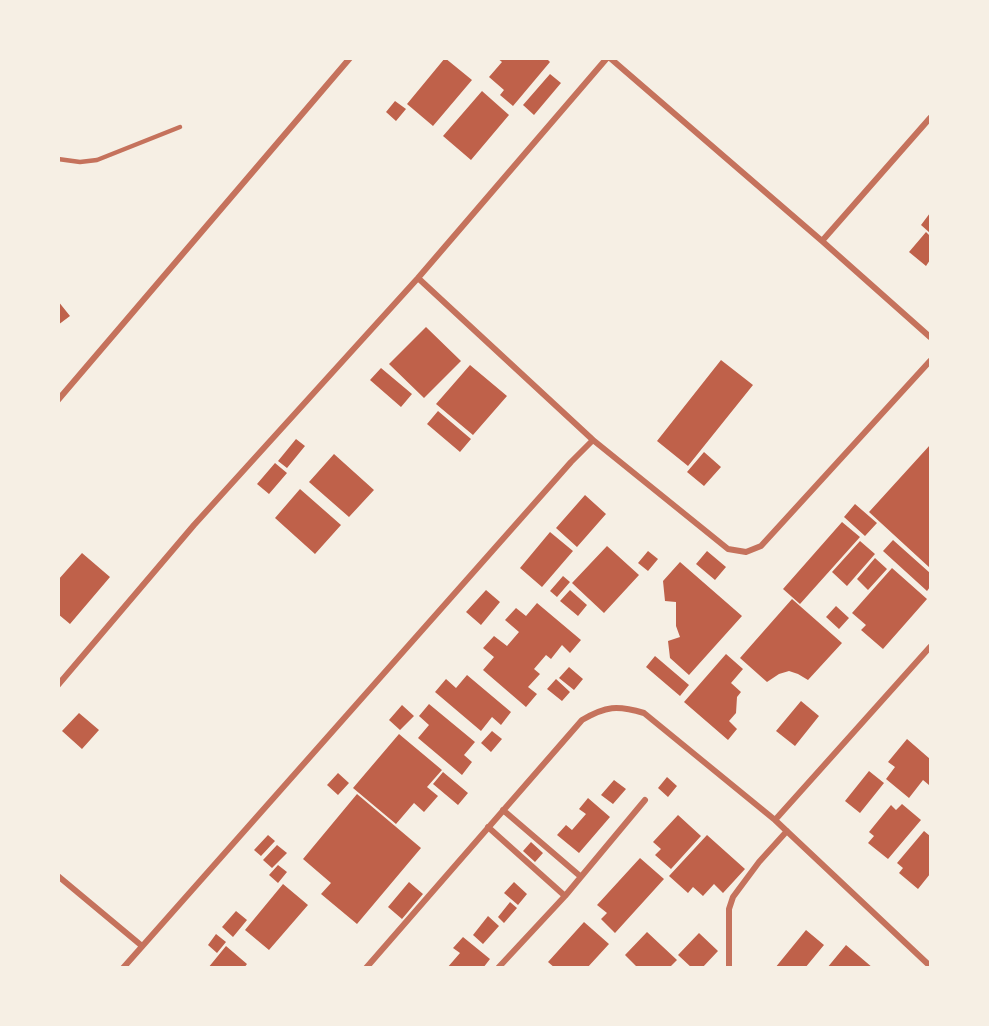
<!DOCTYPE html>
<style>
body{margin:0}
#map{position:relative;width:989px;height:1026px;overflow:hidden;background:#f6efe4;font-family:"Nunito Sans",sans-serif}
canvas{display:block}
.frame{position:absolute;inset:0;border:60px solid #f6efe4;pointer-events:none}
</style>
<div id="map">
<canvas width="989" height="1026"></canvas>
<div class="frame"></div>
</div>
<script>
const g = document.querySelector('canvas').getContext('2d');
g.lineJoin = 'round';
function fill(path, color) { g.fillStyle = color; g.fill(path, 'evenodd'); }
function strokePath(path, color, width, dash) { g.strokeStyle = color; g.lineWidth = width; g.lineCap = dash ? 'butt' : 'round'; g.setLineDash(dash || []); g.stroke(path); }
const building = new Path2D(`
 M445 58 472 80 433 126 407 104Z
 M497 58H546L550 62 513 106 500 95 504 90 489 77 502 62Z
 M550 74 561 83 534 115 523 105Z
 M482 91 509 115 471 160 443 136Z
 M395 101 406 109 396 121 386 112Z
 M930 213V233L921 225Z
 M926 232 930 236V260L926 266 909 252Z
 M58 301 70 316 58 325Z
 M426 327 461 361 424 398 389 364Z
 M721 360 753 385 688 466 657 441Z
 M470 365 507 396 473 435 436 404Z
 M381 368 412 394 401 407 370 380Z
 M438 411 471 439 460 452 427 424Z
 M296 439 305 446 287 468 278 461Z
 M930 445V568L869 512Z
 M704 452 721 467 704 486 687 472Z
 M334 454 374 490 349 517 309 482Z
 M275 463 287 473 269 494 257 484Z
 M300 489 341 525 315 554 275 518Z
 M585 495 606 514 577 547 556 528Z
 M855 504 877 523 865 536 844 517Z
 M842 522 860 537 800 604 783 589Z
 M550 532 573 551 542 587 520 568Z
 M893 540 930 573V587L927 591 883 551Z
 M860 541 875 554 847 586 832 572Z
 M607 546 639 575 604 613 572 583Z
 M648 551 658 559 648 571 638 563Z
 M707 551 726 567 715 580 696 564Z
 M82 553 110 577 70 624 58 614V580Z
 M875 558 887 569 868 590 857 579Z
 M680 562 742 616 689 675 670 658 668 641 680 637 676 626V602L665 601 663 581Z
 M892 568 927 599 883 649 861 630 866 625 852 613Z
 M563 576 570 582 557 597 550 591Z
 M486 590 500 602 481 625 466 612Z
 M570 590 587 605 578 616 560 601Z
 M792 599 842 643 808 680 798 674 789 671 779 674 767 682 740 658Z
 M537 603 581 640 570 653 562 645 551 659 546 655 534 669 540 674 528 687 537 694 526 707 483 670 494 657 483 648 494 636 507 646 519 632 505 620 516 608 526 616Z
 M836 606 849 618 839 629 826 617Z
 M726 654 743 669 731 683 741 692 737 697 736 713 729 721 737 729 728 740 684 702Z
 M655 656 689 685 680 696 646 667Z
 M569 667 583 679 574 690 559 678Z
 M467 675 511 712 501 725 492 717 481 731 435 692 446 679 456 688Z
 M556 679 570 692 562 701 547 689Z
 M801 701 819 716 795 746 776 731Z
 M429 704 475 742 464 755 472 762 462 775 418 738 429 725 419 716Z
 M402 705 414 716 400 730 389 720Z
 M79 713 99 730 82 749 62 731Z
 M492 731 502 739 491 752 481 743Z
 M399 734 442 770 427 787 438 796 424 812 414 803 396 824 353 788Z
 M907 739 930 759V783L929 785 923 780 909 798 886 779 895 767 888 762Z
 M869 771 884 783 860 813 845 801Z
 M443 772 468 793 458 805 433 784Z
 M338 773 349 783 338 795 327 785Z
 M667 777 677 786 668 797 658 788Z
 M614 780 626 789 613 804 601 795Z
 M357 794 421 848 357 924 321 894 331 883 303 859Z
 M588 798 610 817 579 853 557 835 566 825 572 830 586 814 579 809Z
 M902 804 921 820 888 859 868 843 874 836 869 832 891 805 896 810Z
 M678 815 701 836 671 869 655 855 661 849 653 842Z
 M924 831 930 836V874L918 889 899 873 903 868 897 863Z
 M268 835 275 841 261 856 254 850Z
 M707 835 745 869 723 893 714 884 703 896 693 887 688 893 669 876Z
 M531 842 543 853 535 862 523 851Z
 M277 845 287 853 272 868 263 860Z
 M640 858 664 879 615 933 601 919 607 913 597 905Z
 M278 865 287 872 278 883 269 875Z
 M409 882 423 894 402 919 388 907Z
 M514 882 527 894 518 905 504 893Z
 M283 884 308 905 269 950 245 930Z
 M510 902 517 908 504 923 498 917Z
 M236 911 247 920 233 937 222 927Z
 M488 916 499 926 483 944 473 935Z
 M584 922 609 944 587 968H555L548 962Z
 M806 930 824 945 805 968H775Z
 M647 932 677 960 669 968H638L625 955Z
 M699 933 718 951 702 968H692L678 955Z
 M216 934 226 942 217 953 208 945Z
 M463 937 490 959 483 968H447L460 953 453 948Z
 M846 945 873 968H827Z
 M226 946 247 964 244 968H208Z`);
const service = new Path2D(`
 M58 159 80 162 97 160 180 127`);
const minor = new Path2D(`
 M610 58 822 241 930 337
 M822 241 930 118
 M418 278 593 440 728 549 746 552 761 546 930 361
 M58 400 350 58
 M58 685 194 525 418 278 607 58
 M503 810 580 876
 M775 820 930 647
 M488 827 565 896
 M58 876 142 946
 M123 968 571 462 593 440
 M366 968 582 720C606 706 617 705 644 713L775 820 930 966
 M498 968 565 896 645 800
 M729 968V909L733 897 759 862 787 831`);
fill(building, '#bf614a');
strokePath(service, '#c5725c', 4.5);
strokePath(minor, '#c5725c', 6);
</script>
